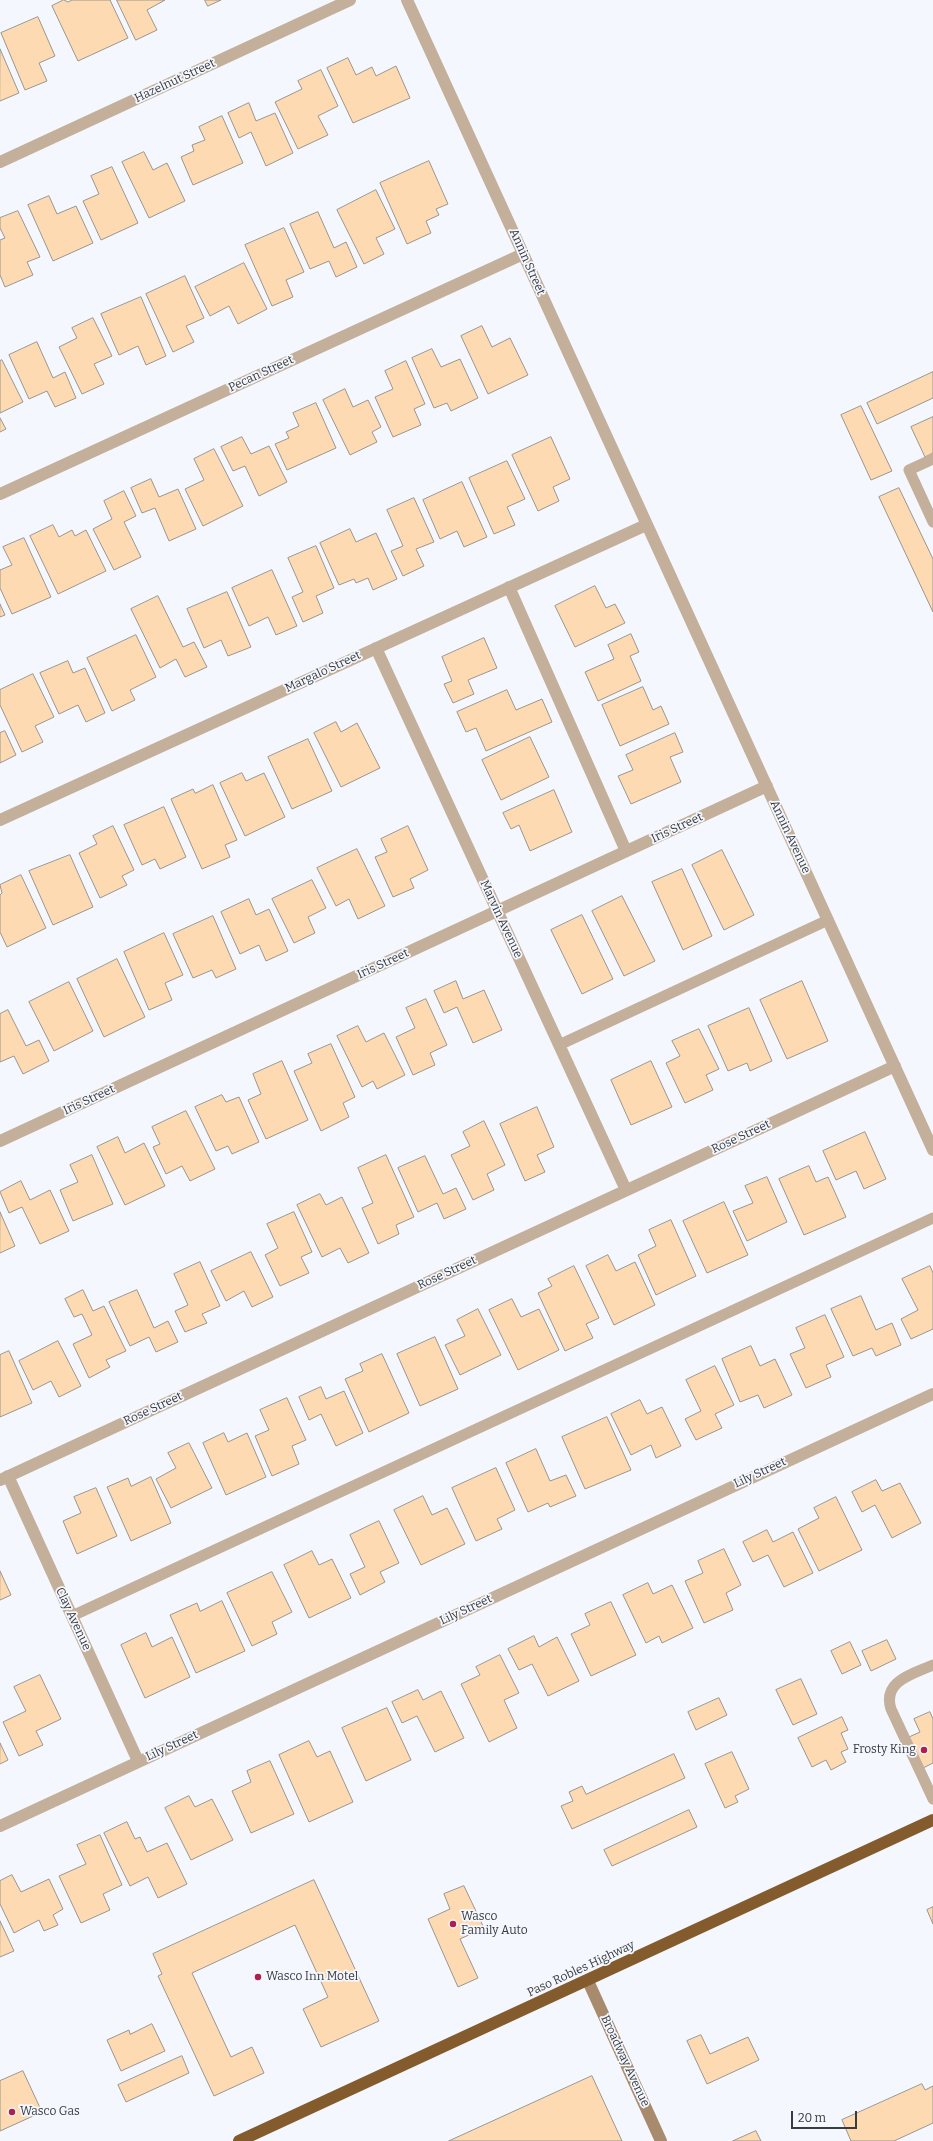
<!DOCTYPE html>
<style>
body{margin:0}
#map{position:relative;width:933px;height:2141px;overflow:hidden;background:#f4f8fe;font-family:Bitter,serif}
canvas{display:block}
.scale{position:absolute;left:791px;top:2111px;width:66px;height:18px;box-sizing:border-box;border:2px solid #393b3e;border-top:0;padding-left:5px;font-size:12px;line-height:14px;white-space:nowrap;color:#393b3e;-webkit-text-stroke:3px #f4f8fe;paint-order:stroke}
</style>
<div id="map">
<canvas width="933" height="2141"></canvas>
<div class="scale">20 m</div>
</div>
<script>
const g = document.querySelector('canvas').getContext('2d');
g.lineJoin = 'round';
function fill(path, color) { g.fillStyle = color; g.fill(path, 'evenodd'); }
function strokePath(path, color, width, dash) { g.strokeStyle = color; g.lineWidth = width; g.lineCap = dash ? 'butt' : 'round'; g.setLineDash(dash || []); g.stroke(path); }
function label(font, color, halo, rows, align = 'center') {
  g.font = font + ' Bitter,serif'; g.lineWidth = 3.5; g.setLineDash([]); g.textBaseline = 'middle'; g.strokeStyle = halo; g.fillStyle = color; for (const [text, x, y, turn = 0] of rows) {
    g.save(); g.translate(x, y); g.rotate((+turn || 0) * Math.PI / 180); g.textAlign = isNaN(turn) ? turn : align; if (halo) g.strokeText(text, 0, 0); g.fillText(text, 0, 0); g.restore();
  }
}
const building = new Path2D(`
 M64 0 68 2 72 0H110L128 38 78 61 52 6Z
 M117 0H165L147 10 157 30 136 40Z
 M205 0H221L208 6Z
 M38 17 55 56 39 63 47 81 25 90 1 33Z
 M0 49 19 93 0 101Z
 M348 58 356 75 372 67 376 76 396 66 410 98 353 123 327 68Z
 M321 70 338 106 318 116 328 135 298 149 275 102 302 89 298 81Z
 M249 103 256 121 275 113 293 153 266 166 251 132 239 138 228 113Z
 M222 116 243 163 193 185 181 157 194 151 192 145 205 140 199 127Z
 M144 152 153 170 167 163 185 201 149 218 122 162Z
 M429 161 448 204 436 209 439 215 426 221 431 233 407 244 380 183Z
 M112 167 138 223 101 240 83 201 99 194 91 176Z
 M376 190 395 229 376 238 384 254 364 264 337 210Z
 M49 196 57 214 76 206 93 243 53 261 28 205Z
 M18 211 40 257 27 262 33 275 5 287 0 275V240L5 238 0 228V218Z
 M318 212 334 248 346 242 357 267 336 277 329 261 310 269 290 224Z
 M284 228 304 272 286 280 293 297 272 306 245 245Z
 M244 263 267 309 238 324 229 306 210 316 195 287Z
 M185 276 204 318 186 326 194 342 173 352 146 294Z
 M141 297 166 356 146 365 138 346 119 355 101 314Z
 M93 318 112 356 94 364 104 384 82 394 59 347 77 338 72 328Z
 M482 326 492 347 510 338 528 375 488 394 461 336Z
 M37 342 53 378 65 372 76 398 55 407 47 391 29 399 9 355Z
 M432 349 441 367 460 359 478 398 451 411 447 403 434 408 412 358Z
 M2 360 23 402 0 413V361Z
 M406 361 425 404 414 409 421 425 393 437 375 397 393 389 385 371Z
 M933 372V398L877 424 867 403Z
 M345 389 353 407 368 400 381 427 372 432 377 442 350 455 323 400Z
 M316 403 336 448 287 470 275 444 289 438 286 432 299 426 293 413Z
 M861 406 892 471 871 480 841 415Z
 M933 417V453L925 457 911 427Z
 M0 418 6 429 0 432Z
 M242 437 251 454 269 446 287 482 259 496 245 466 233 471 221 447Z
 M551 437 570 479 553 487 559 501 538 511 512 455Z
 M214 449 243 506 203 526 185 489 204 480 194 459Z
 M507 461 525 499 507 507 515 525 494 534 469 478Z
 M151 479 159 497 178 489 196 529 169 541 155 508 142 513 131 488Z
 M462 482 487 537 464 547 457 531 440 539 423 500Z
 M899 488 933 559V612L879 497Z
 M124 491 136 516 124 522 141 557 114 570 93 529 112 519 104 501Z
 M414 498 434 542 416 549 424 566 403 576 391 551 403 546 387 510Z
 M53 525 59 537 72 530 75 536 86 530 106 571 58 594 30 536Z
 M350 529 356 542 376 533 397 579 373 590 368 578 356 583 354 579 339 585 320 543Z
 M24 538 51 597 12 614 0 588V570L12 565 3 547Z
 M316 546 334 588 316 596 323 613 303 622 292 597 303 592 288 558Z
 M272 570 297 626 276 635 268 617 249 626 232 588Z
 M595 586 606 608 615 604 625 623 575 647 555 606Z
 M227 592 251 647 228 656 221 640 204 648 187 609Z
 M158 596 183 647 194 642 207 667 185 677 176 659 160 668 131 609Z
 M0 604 5 615 0 617Z
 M631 634 639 652 630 656 641 681 598 701 585 672 614 659 608 645Z
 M136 635 156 677 130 690 135 700 112 711 87 658Z
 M484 638 497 668 468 680 474 694 453 703 444 684 452 681 442 657Z
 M68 661 73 673 85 668 105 713 86 722 78 705 59 714 40 673Z
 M33 674 54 717 35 726 43 742 22 752 0 705V690Z
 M643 687 653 710 661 706 669 724 620 746 602 705Z
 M507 690 516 710 542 699 552 722 486 751 476 728 466 732 457 712Z
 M336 722 341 732 357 723 380 768 341 787 314 733Z
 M5 731 16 755 0 763V733Z
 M675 733 683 752 670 757 681 782 631 804 618 776 633 770 626 755Z
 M530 737 549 777 501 800 482 760Z
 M308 739 332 791 292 809 268 757Z
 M242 773 246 781 264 773 285 817 245 836 220 783Z
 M213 785 237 840 225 845 230 857 202 869 171 799 193 789 195 793Z
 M554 790 572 832 530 851 519 825 511 829 503 813Z
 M164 807 186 857 160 869 155 859 142 865 124 825Z
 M113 826 134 870 122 876 127 885 100 898 79 853 97 844 93 836Z
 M408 826 428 870 410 879 414 888 393 897 375 857 387 852 381 839Z
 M357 849 385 906 358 919 349 899 336 906 317 868Z
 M722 850 754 915 724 930 692 865Z
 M70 855 93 907 53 925 29 871Z
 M682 869 712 936 683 950 652 882Z
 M21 875 46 928 7 947 0 932V895L2 893 0 885Z
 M312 880 326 908 308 917 315 933 294 943 272 899Z
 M622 896 655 961 624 976 592 911Z
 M249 899 256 915 269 909 288 951 266 961 259 945 240 954 221 912Z
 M582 915 613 979 582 994 551 930Z
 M213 916 236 969 216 978 212 970 193 978 173 934Z
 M164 933 183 975 165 983 172 1000 149 1010 124 952Z
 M117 959 145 1017 104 1037 77 979Z
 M456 981 463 999 484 990 502 1030 473 1043 457 1007 444 1013 434 991Z
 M802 981 828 1041 787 1059 760 1000Z
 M69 982 93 1031 54 1051 29 1002Z
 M426 999 447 1045 430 1053 435 1065 413 1075 396 1037 415 1028 406 1008Z
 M749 1008 772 1061 750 1071 747 1063 728 1071 708 1026Z
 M8 1010 26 1046 39 1040 49 1061 23 1074 14 1056 0 1062V1014Z
 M358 1026 366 1042 384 1033 405 1075 377 1089 373 1081 362 1087 337 1036Z
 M699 1029 719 1069 706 1075 713 1090 685 1103 666 1063 680 1056 672 1041Z
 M331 1044 355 1097 343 1103 349 1117 321 1131 294 1071 312 1063 308 1054Z
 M282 1061 308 1120 266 1139 248 1100 261 1094 253 1074Z
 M651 1061 672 1107 631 1125 611 1080Z
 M222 1095 226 1102 239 1097 259 1142 232 1154 228 1146 216 1151 195 1107Z
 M537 1107 554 1147 537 1155 545 1172 525 1181 500 1124Z
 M186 1111 215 1169 190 1181 182 1166 166 1174 153 1147 160 1144 152 1127Z
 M484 1121 505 1165 487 1174 494 1190 473 1200 451 1155 470 1146 463 1132Z
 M865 1132 886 1179 864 1189 856 1171 836 1180 823 1151Z
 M118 1137 125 1153 144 1143 165 1186 125 1205 97 1147Z
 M92 1155 113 1204 73 1221 60 1190 78 1182 70 1165Z
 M386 1155 414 1217 396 1225 399 1234 378 1244 362 1208 373 1203 358 1168Z
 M425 1156 443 1194 456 1188 466 1209 444 1219 437 1203 418 1212 398 1168Z
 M809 1166 816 1182 828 1177 846 1217 804 1235 779 1179Z
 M767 1177 787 1222 747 1241 733 1211 753 1203 745 1186Z
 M21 1181 30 1200 50 1190 69 1231 40 1244 22 1207 9 1213 0 1192Z
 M320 1194 326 1205 342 1197 369 1253 348 1263 340 1248 322 1257 297 1205Z
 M724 1202 748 1255 707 1273 683 1221Z
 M0 1212 15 1246 0 1253Z
 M294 1212 312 1252 301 1257 309 1273 280 1286 265 1255 278 1248 267 1224Z
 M671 1220 696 1276 656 1295 638 1255 656 1246 649 1230Z
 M251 1252 273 1297 252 1307 244 1291 226 1301 211 1271Z
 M608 1255 616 1271 635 1262 655 1305 614 1325 586 1266Z
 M200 1262 220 1306 202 1314 207 1323 185 1332 175 1311 188 1305 174 1274Z
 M574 1266 599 1318 586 1324 593 1338 565 1351 538 1293 552 1286 548 1279Z
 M930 1266 933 1273V1329L911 1339 901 1319 918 1310 902 1279Z
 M83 1290 93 1311 104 1306 126 1351 106 1360 110 1367 89 1378 73 1344 92 1335 82 1314 74 1317 65 1299Z
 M137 1290 154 1328 168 1321 178 1342 156 1352 149 1337 130 1346 109 1302Z
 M861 1296 876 1330 892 1323 901 1345 876 1356 872 1348 853 1356 831 1309Z
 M512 1299 521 1317 539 1309 559 1350 518 1370 489 1310Z
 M478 1309 501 1355 460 1375 445 1345 465 1336 457 1320Z
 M825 1315 844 1357 826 1365 831 1377 806 1388 790 1354 805 1348 796 1328Z
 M435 1337 458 1389 420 1406 397 1354Z
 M58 1341 81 1386 59 1397 51 1381 33 1390 19 1361Z
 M751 1346 760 1366 775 1359 792 1395 764 1408 758 1395 740 1402 722 1359Z
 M9 1351 32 1403 0 1417V1355Z
 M382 1354 409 1413 369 1432 345 1379 363 1371 360 1364Z
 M715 1366 734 1405 715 1414 722 1428 696 1440 685 1419 701 1411 686 1380Z
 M321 1387 326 1399 344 1391 363 1433 336 1446 321 1414 309 1420 299 1397Z
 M287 1398 306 1440 292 1446 299 1464 272 1476 255 1436 269 1430 260 1410Z
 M640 1400 647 1414 662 1407 681 1446 656 1458 651 1445 631 1455 611 1414Z
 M607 1417 631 1470 585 1489 562 1437Z
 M224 1433 228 1442 247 1433 266 1477 226 1495 203 1443Z
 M189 1443 212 1488 171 1508 156 1479 176 1468 168 1453Z
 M536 1449 550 1481 566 1475 576 1496 550 1507 548 1503 528 1512 506 1463Z
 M496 1468 515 1510 497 1519 502 1529 476 1541 452 1488Z
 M151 1477 171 1523 131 1541 107 1487 128 1478 131 1486Z
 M876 1480 882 1491 900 1483 921 1523 892 1538 875 1505 862 1512 852 1492Z
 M96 1488 117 1536 77 1554 63 1521 81 1513 74 1497Z
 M423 1496 432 1515 447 1508 465 1544 421 1565 394 1510Z
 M836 1497 862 1550 819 1571 798 1529 819 1518 814 1508Z
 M379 1521 399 1563 380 1572 385 1582 360 1595 350 1574 365 1567 350 1535Z
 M767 1530 773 1542 793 1532 813 1573 784 1587 768 1555 753 1562 743 1542Z
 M724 1549 741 1585 726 1593 733 1610 704 1623 685 1581 703 1573 698 1561Z
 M312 1551 319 1565 332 1559 351 1598 309 1618 284 1565Z
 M0 1571 11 1595 0 1600Z
 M272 1572 292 1612 272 1622 277 1634 252 1646 227 1593Z
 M648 1583 653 1594 672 1585 693 1628 662 1643 659 1636 646 1643 623 1595Z
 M222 1601 245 1651 196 1673 170 1615 197 1603 200 1611Z
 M611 1602 636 1655 591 1676 571 1634 590 1625 585 1614Z
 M146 1633 152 1647 172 1637 190 1677 145 1698 121 1645Z
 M534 1636 539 1647 557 1637 579 1681 548 1696 532 1664 519 1670 508 1649Z
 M887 1640 896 1659 871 1671 862 1651Z
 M850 1642 861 1665 842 1674 831 1651Z
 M500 1655 519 1693 504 1700 517 1728 489 1742 461 1684 480 1675 476 1667Z
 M40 1675 61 1719 36 1731 43 1745 19 1756 3 1722 26 1711 14 1687Z
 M801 1679 817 1714 793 1725 776 1690Z
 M418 1690 423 1700 441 1691 464 1738 435 1752 417 1716 402 1723 392 1702Z
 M719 1698 727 1715 696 1730 688 1712Z
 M387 1708 411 1760 366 1781 342 1728Z
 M930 1712 933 1719V1763L923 1768 909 1737 920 1732 914 1719Z
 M842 1717 848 1730 841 1733 848 1749 841 1752 846 1762 831 1770 826 1760 812 1767 798 1738Z
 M309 1741 317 1757 330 1751 353 1802 309 1822 279 1755Z
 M0 1743 8 1760 0 1764Z
 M732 1752 749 1789 735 1796 738 1802 725 1808 705 1764Z
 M674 1754 685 1778 572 1829 561 1806 573 1801 569 1792 582 1786 586 1794Z
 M270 1761 294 1814 251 1833 232 1791 251 1782 247 1771Z
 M189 1796 195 1807 212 1799 233 1840 191 1860 165 1808Z
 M689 1810 697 1827 612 1866 604 1850Z
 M127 1822 135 1839 140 1837 147 1852 167 1843 187 1884 158 1898 148 1877 130 1886 104 1833Z
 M100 1835 122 1885 103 1894 110 1910 81 1923 59 1876 86 1864 77 1845Z
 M12 1875 21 1892 49 1879 63 1909 53 1915 58 1925 44 1931 39 1920 14 1933 0 1904V1881Z
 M314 1880 379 2021 321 2047 303 2009 328 1997 295 1925 192 1973 231 2057 252 2047 264 2073 214 2096 158 1976 162 1974 153 1954Z
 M464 1886 484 1928 460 1939 478 1978 458 1987 428 1919 450 1909 444 1894Z
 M933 1907V1924L927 1910Z
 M0 1921 14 1951 0 1957Z
 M152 2024 165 2051 121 2071 107 2040 129 2030 130 2034Z
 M701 2035 710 2054 748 2037 759 2060 707 2084 687 2041Z
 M182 2056 189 2073 126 2102 118 2085Z
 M23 2071 42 2112 0 2131V2081Z
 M592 2076 622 2141H449Z
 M922 2084 925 2090 933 2086V2123L894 2141H851L842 2120Z
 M756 2131 761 2141H733Z`);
const lane = new Path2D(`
 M933 459 909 470 933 522
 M559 1045 828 920
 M72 1616 933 1218
 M933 1665C913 1674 882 1681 891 1709L933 1799`);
const street = new Path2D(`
 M407 0 933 1150
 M0 162 350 0
 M0 494 523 254
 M509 587 626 851
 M376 648 626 1190
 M0 820 646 525
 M0 1141 767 786
 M8 1476 138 1761
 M0 1480 895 1066
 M0 1826 933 1394`);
const secondary = new Path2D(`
 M588 1981 661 2141`);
const highway = new Path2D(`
 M239 2141 933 1820`);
const markers = [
 [924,1750,4,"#b01e4d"],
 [453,1924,4,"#b01e4d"],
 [258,1977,4,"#b01e4d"],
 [12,2112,4,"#b01e4d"]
];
const streetNames = [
 ["Hazelnut Street",175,81,-25],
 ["Annin Street",527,262,66],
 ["Pecan Street",261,374,-25],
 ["Margalo Street",323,672,-25],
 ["Iris Street",677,828,-25],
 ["Annin Avenue",790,837,65],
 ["Marvin Avenue",501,919,65],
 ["Iris Street",383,964,-25],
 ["Iris Street",89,1100,-25],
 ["Rose Street",741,1137,-25],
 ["Rose Street",447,1273,-25],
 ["Rose Street",153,1409,-25],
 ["Lily Street",760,1473,-25],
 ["Lily Street",466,1610,-25],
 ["Clay Avenue",73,1619,65],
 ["Lily Street",172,1746,-25],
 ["Paso Robles Highway",581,1969,-25],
 ["Broadway Avenue",625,2061,65]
];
const poiNames = [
 ["Frosty King",916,1750,"right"],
 ["Wasco",461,1917],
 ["Family Auto",461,1931],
 ["Wasco Inn Motel",266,1977],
 ["Wasco Gas",20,2112]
];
fill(building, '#fedab2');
strokePath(building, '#9a958e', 1);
strokePath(lane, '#c3af9a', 11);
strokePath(street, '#c3af9a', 12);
strokePath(secondary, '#a88b6d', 12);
strokePath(highway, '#835b2d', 12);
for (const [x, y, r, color] of markers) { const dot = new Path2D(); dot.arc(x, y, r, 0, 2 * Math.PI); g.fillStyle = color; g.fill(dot); strokePath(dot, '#f4f8fe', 1.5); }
label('12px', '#393b3e', '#f4f8fe', streetNames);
label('12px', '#393b3e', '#f4f8fe', poiNames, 'left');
</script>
